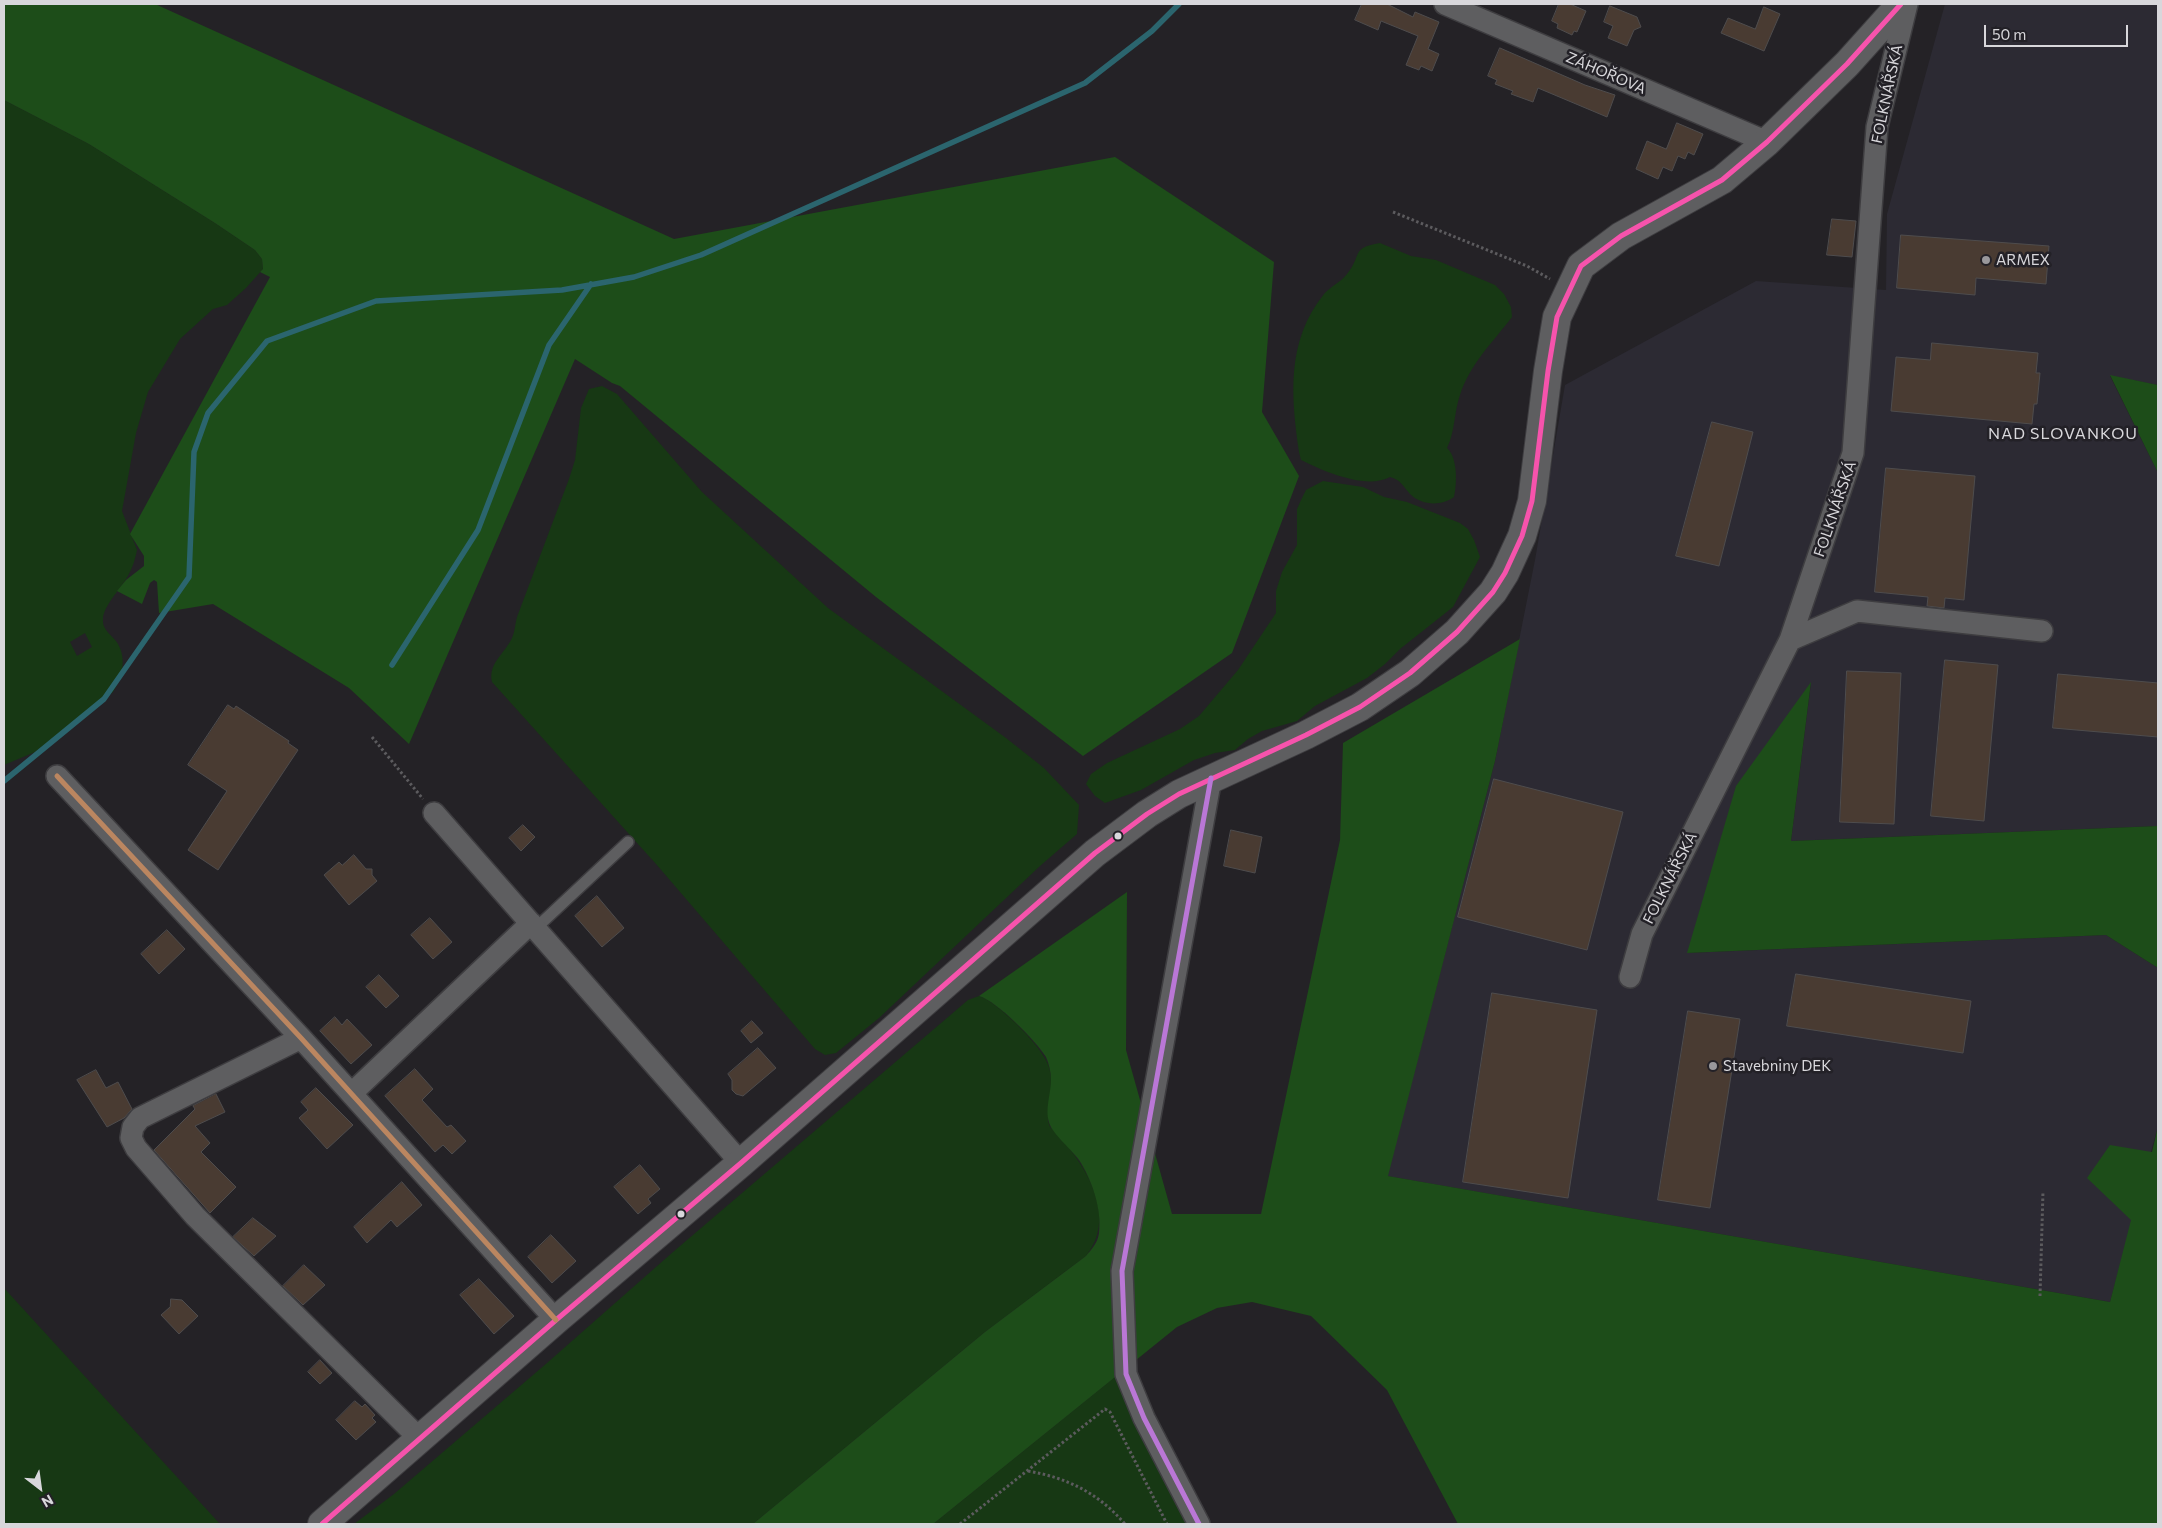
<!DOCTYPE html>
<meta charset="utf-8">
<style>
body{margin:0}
#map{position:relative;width:2162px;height:1528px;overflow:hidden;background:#242226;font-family:Commissioner,sans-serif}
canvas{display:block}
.frame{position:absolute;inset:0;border:5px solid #d8d7db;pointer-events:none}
.north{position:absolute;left:15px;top:1463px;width:50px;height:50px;-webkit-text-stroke:4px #232127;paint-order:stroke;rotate:150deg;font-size:14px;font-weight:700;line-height:20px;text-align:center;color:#d8d7db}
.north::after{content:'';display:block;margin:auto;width:18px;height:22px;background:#d8d7db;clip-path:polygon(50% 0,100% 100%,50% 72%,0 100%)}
.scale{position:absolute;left:1984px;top:25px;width:144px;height:22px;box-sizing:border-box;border:2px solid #d8d7db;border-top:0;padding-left:6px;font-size:15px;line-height:18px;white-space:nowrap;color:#d8d7db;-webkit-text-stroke:4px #232127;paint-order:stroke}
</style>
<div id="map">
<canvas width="2162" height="1528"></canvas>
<div class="frame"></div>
<div class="north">N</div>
<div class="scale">50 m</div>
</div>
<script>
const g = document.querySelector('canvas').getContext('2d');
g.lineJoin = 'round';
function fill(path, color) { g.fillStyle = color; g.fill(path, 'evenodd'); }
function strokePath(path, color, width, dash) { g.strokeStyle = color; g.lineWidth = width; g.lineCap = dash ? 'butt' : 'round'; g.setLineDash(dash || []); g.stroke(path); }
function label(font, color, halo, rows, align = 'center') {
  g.font = font + ' Commissioner,sans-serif'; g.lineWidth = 5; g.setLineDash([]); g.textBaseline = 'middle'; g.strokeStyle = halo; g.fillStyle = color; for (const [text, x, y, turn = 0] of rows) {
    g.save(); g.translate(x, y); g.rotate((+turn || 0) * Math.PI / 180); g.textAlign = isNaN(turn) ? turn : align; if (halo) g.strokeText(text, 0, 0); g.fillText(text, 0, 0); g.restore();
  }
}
const built = new Path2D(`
 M1945 4H2158V385L2110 376 2158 473V826L1791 841 1811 683 1688 953 2106 935 2158 968V1126L2110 1302 1387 1176 1495 761 1535 560 1565 385 1756 281 1886 290 1887 214Z`);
const green = new Path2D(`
 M4 100 89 144 215 223 255 250 262 259 263 269 246 288 227 305 213 309 180 339 148 392 136 433 122 511 137 550C135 560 132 570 126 579 120 589 103 607 103 619 102 631 113 635 118 644 127 660 122 678 113 692L35 752 4 765ZM85 633 92 647 77 656 70 642Z
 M1380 243 1411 256 1436 260 1495 285 1504 294 1511 307 1512 317C1493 342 1470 364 1460 395 1454 412 1455 432 1447 448 1458 458 1457 484 1454 497 1442 506 1422 506 1410 494 1403 486 1401 480 1390 477 1366 490 1323 471 1301 460L1299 452C1291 396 1286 341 1324 294 1331 286 1341 282 1347 274 1363 254 1350 248 1380 243Z
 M602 386 617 394 702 492 828 608 1006 738 1044 768 1079 805 1077 834 1040 866 879 1018 836 1053 825 1055 815 1049 656 864 492 682C488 664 503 655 511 640 515 633 515 624 517 617L569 479 575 460 581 408 589 389Z
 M1323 481 1363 487 1384 497 1407 502 1460 523 1468 529 1474 540 1480 557 1453 607 1400 649 1385 664 1367 678 1315 706 1297 721 1262 731 1248 739 1235 750 1215 753 1194 760 1141 790 1105 803 1095 796 1086 784 1091 774 1107 763 1180 729 1199 716 1238 670 1276 613V591L1282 572 1297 545V509L1301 500 1306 490Z
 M979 996C997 1001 1045 1049 1049 1067 1054 1083 1049 1104 1048 1121L1050 1127C1082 1158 1120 1214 1086 1256L985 1332 753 1524H354L394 1494 547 1363 673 1252 968 1000Z
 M4 1288 220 1524H4Z
 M1116 1376 1187 1524H933Z`);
const forest = new Path2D(`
 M4 4H155L674 239 1115 157 1274 262 1262 412 1299 476 1232 653 1083 756 876 597 620 386 612 383 575 359 409 744 349 688 213 604 159 613 157 582 154 580 150 583 142 604 117 591 126 580 144 566V556L130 534 270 277 260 272 263 269 262 259 255 250 215 223 89 144 4 100Z
 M2110 375 2158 385V473Z
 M1520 639 1495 761 1388 1176 2110 1302 2131 1220 2087 1178 2110 1145 2152 1152 2158 1126V1524H1458L1387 1390 1311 1316 1252 1302 1217 1308 1177 1327 933 1524H753L985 1332 1086 1256C1092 1249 1098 1242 1099 1233 1102 1209 1092 1180 1079 1160 1072 1150 1054 1135 1050 1125 1044 1111 1051 1094 1051 1080 1051 1072 1049 1064 1046 1057 1036 1041 997 1001 979 996L1127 892 1126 1050 1172 1214H1261L1340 840 1343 743Z
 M1811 682 1791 841 2158 826V968L2106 935 1687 953 1736 786Z`);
const stream = new Path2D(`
 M392 665 478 530 549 345 591 284
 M4 781 104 699 189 577 194 452 208 413 267 341 376 301 562 290 634 277 701 255 1085 83 1152 31 1179 4`);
const building = new Path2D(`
 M1362 4H1387L1413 17 1415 12 1439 22 1428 49 1439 54 1432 71 1421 66 1419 70 1406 65 1418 36 1381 21 1378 30 1355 20Z
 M1559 4H1570L1586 11 1577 32 1574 31 1572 35 1557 28 1558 24 1552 21Z
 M1610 6 1637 17 1641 27 1634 30 1627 46 1608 38 1613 26 1604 22Z
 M1764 7 1780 14 1764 51 1721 33 1728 18 1755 29Z
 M1500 48 1585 85 1615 95 1607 117 1538 88 1533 102 1511 94 1513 91 1495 84 1497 80 1488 76Z
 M1677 123 1703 134 1694 155 1688 152 1685 159 1678 156 1672 171 1663 167 1658 179 1636 169 1647 141 1666 149Z
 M1832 219 1856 221 1852 257 1827 255Z
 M1901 235 2049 246 2046 284 1976 278 1975 295 1897 288Z
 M1932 343 2038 353 2036 373H2040L2037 404H2034L2032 424 1891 411 1896 357 1930 360Z
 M1712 422 1753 432 1719 566 1676 556Z
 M1886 468 1975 476 1964 600 1945 598 1944 608 1927 606 1928 597 1875 592Z
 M1945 660 1998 665 1984 821 1931 816Z
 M1847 671 1901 673 1894 824 1840 822Z
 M2058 674 2158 683V737L2053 728Z
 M228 705 234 709 236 706 289 741 288 743 298 750 218 870 188 850 227 791 188 765Z
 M1494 779 1623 812 1587 950 1458 917Z
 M523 825 535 837 521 851 509 838Z
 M1231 830 1262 837 1255 873 1224 866Z
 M354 855 366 869H372V875L377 881 349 905 324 875 339 862 342 865Z
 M597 896 624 928 602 947 575 916Z
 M430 918 452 942 433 959 411 935Z
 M167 930 185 949 159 974 141 954Z
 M1796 974 1971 1001 1963 1053 1787 1026Z
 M379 975 399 996 386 1008 366 987Z
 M1492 993 1597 1010 1568 1198 1463 1182Z
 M1688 1011 1740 1019 1710 1208 1658 1200Z
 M335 1017 342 1025 347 1019 372 1045 351 1064 320 1031Z
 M752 1021 763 1033 751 1043 741 1031Z
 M758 1048 776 1068 743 1096 736 1094 732 1090V1080L728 1074Z
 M415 1069 433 1089 422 1100 447 1127 451 1125 466 1141 452 1154 443 1145 435 1152 385 1096Z
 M96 1070 106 1088 118 1082 132 1109 124 1118 107 1127 77 1080Z
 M316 1088 353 1125 327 1149 299 1118 308 1110 301 1102Z
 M216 1094 225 1112 195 1126 210 1143 201 1152 236 1187 210 1213 154 1150 195 1109 193 1106Z
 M640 1165 660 1189 648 1199 651 1203 638 1214 614 1187Z
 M402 1182 422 1205 397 1227 391 1220 367 1243 354 1227Z
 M253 1218 276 1236 254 1256 233 1237Z
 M551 1235 576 1261 552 1283 528 1257Z
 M304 1265 325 1285 303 1305 283 1286Z
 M479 1279 514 1316 494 1334 460 1295Z
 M171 1299 182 1300 198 1316 179 1334 161 1315 170 1307Z
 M320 1360 332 1373 320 1384 308 1372Z
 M355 1401 362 1407 365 1404 375 1415 372 1418 376 1422 356 1440 336 1420Z`);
const path = new Path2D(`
 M1393 212 1527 266 1550 279
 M372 737 423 799
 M2040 1296 2043 1191
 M1028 1471C1068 1478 1098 1493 1125 1524
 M960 1524 1105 1409 1110 1412 1167 1524`);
const service = new Path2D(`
 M536 928 628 842`);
const minor = new Path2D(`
 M1445 4 1767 142
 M1790 640 1857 611 2042 631
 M57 776 301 1038 556 1320
 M434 813 741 1163
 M1630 977 1642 934 1790 640 1853 453 1877 127 1907 4
 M301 1038 140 1118 133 1127 131 1138 136 1148 195 1216 420 1439
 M352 1093 531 923
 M1199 1524 1144 1418 1126 1374 1122 1271 1211 778`);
const tertiary = new Path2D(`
 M322 1524 556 1320 741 1163 1095 853 1147 814 1179 794 1306 735 1360 707 1410 673 1457 632 1493 592 1505 573 1522 536 1532 501 1548 371 1557 317 1581 266 1621 236 1722 180 1767 142 1847 64 1901 4`);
const bus1 = new Path2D(`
 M322 1524 556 1320 741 1163 1095 853 1147 814 1179 794 1306 735 1360 707 1410 673 1457 632 1493 592 1505 573 1522 536 1532 501 1548 371 1557 317 1581 266 1621 236 1722 180 1767 142 1847 64 1901 4`);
const bus2 = new Path2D(`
 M57 776 301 1038 556 1320`);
const bus3 = new Path2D(`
 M1199 1524 1144 1418 1126 1374 1122 1271 1211 778`);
const markers = [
 [1986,260,5,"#99989c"],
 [1118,836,4.5,"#d8d7db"],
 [1713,1066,5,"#99989c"],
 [681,1214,4.5,"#d8d7db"]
];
const streetNames = [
 ["ZÁHOŘOVA",1606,73,23],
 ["FOLKNÁŘSKÁ",1887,94,-78],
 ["FOLKNÁŘSKÁ",1835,509,-71],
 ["FOLKNÁŘSKÁ",1670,878,-63]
];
const poiNames = [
 ["ARMEX",1996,260],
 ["Stavebniny DEK",1723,1066]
];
const neighbourhoodNames = [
 ["NAD SLOVANKOU",2063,434]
];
fill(built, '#2c2a33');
fill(green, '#173814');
fill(forest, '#1d4d19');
strokePath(stream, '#2b656e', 5.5);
fill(building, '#493b32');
strokePath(building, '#4e4c4d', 1);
strokePath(service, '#3e3d40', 14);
strokePath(minor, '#3e3d40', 24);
strokePath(tertiary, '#3e3d40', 30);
strokePath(path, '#5c5b5e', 3, [2.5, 2.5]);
strokePath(service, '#5e5e60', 11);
strokePath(minor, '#5e5e60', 21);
strokePath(tertiary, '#5e5e60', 28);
strokePath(bus1, '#f653ac', 5);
strokePath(bus2, '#bb8660', 5);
strokePath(bus3, '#ba77d6', 5);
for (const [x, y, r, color] of markers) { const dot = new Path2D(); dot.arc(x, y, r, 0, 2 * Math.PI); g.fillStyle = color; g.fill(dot); strokePath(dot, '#232127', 2); }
label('15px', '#d8d7db', '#232127', streetNames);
label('15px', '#d8d7db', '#232127', poiNames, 'left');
g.letterSpacing = '1px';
label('16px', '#d8d7db', '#232127', neighbourhoodNames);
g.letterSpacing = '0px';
</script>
